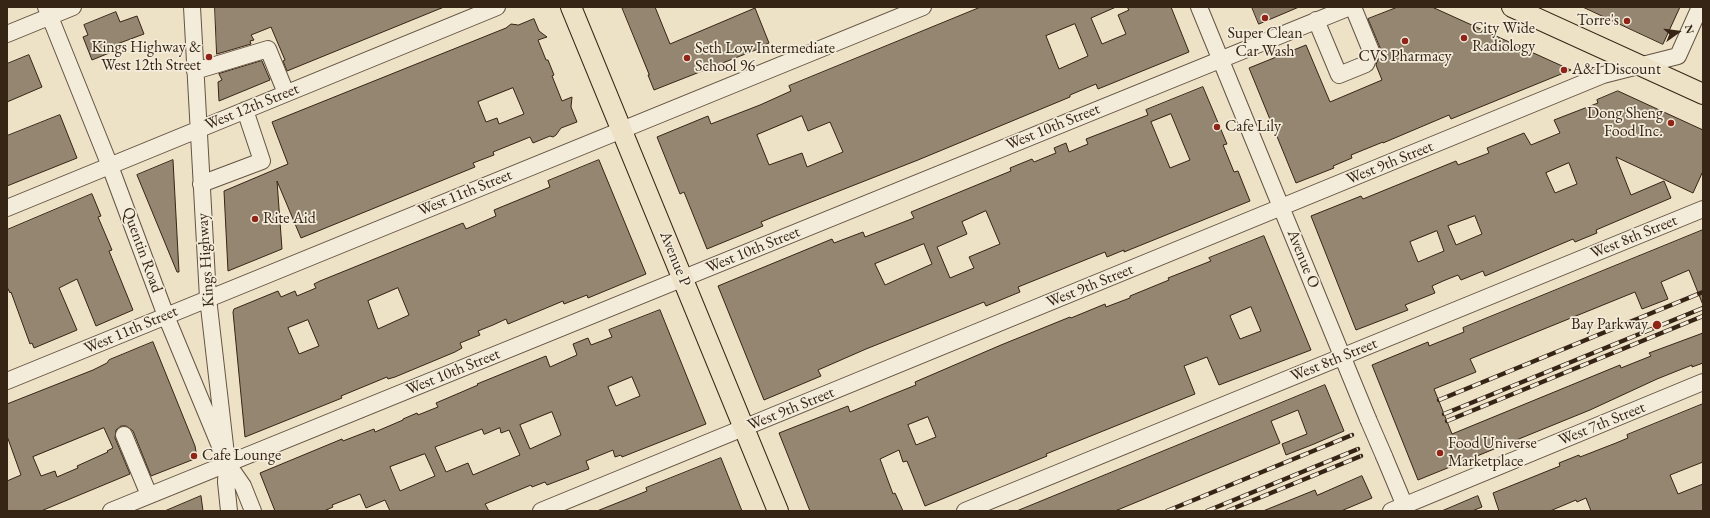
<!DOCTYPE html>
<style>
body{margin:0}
#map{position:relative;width:1710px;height:518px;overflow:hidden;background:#ede1c6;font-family:"EB Garamond",serif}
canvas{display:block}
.frame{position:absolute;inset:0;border:8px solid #362415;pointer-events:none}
.north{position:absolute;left:1658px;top:12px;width:40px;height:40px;-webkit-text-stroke:3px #f3ecda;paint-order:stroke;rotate:76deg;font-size:11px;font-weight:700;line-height:16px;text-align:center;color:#362415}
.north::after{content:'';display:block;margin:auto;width:14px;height:18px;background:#362415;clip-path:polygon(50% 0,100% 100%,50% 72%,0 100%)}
</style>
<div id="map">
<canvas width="1710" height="518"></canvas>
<div class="frame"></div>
<div class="north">N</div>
</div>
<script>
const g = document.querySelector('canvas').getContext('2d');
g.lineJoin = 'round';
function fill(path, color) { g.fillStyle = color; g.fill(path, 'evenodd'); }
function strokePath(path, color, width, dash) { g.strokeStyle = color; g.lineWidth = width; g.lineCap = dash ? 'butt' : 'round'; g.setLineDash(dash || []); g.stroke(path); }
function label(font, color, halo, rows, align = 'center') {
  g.font = font + ' "EB Garamond",serif'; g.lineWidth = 3.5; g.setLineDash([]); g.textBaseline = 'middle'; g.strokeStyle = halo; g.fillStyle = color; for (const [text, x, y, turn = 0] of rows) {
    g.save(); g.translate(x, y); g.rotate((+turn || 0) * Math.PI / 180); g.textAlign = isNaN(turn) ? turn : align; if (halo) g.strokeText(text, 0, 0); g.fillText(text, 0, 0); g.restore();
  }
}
const building = new Path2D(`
 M215 7H444L287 71 283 61 285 60 271 27 251 35 254 40 250 41 251 44 217 54Z
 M622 7H655L670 44 755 8 769 43 758 48V49L654 90 648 75H649Z
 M981 7H1116L1091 18 1102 44 1126 34 1118 15 1129 10 1127 7H1171L1189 52 1098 89 1096 84 1070 95V97L918 160 773 217 761 222 763 226 707 249 684 192 680 194 657 137 708 116 711 124 760 105 791 91 789 86ZM1075 24 1088 56 1059 69 1046 36ZM802 116 808 131 830 122 843 152 807 167 802 153 769 165 757 135Z
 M1252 7H1299L1259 24Z
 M1398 7H1432L1571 70 1451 119 1449 115 1383 143V142L1351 155 1352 158 1333 166 1334 168 1296 183 1249 68 1306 45 1330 102 1382 80 1376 65 1378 59 1384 57 1368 19Z
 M1583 7H1680L1663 44Z
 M116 12 120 22 137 16 144 34 117 44 119 49 92 60 83 37 88 35 84 25Z
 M534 19 539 31 547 37 538 40 546 60H548L554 75 552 76 562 101 572 97 571 107 577 122 561 128 556 135 553 137 550 136 533 143 530 137 493 152 494 155 473 163 475 167 301 238 277 181 282 249 228 271 224 191 288 164 272 122 506 28 511 24 518 25ZM513 88 524 114 499 124 497 118 486 122 478 102Z
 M29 55 42 87 7 102V64Z
 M262 61 270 80 219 101 218 82 222 80 219 74Z
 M1203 87 1227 144 1223 145 1234 172 1238 171 1250 201 1124 252V250L1107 257 1105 252 1018 287 1020 292 986 306 984 302 866 349 818 370 821 376 764 400 718 286 832 239 834 243 863 232 865 237 914 218 911 212 1011 171 1010 168 1032 159 1034 162 1056 153 1054 148 1066 143 1069 152 1088 144 1086 139 1148 115 1146 110ZM1171 114 1190 160 1170 168 1151 122ZM986 211 1000 244 969 257 974 268 950 278 937 247 967 234 962 222ZM924 244 932 264 885 285 875 264Z
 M1618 91 1703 130V171L1693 193 1616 157 1631 195 1664 181 1671 198 1596 230 1597 233 1575 242 1573 239 1485 276 1483 271 1461 280 1458 275 1443 281 1432 286 1435 293 1405 305 1408 310 1356 330 1311 216 1361 196 1363 199 1456 161 1458 165 1489 153 1487 148 1524 133 1531 145 1560 133 1554 120 1598 103 1597 100ZM1569 163 1577 184 1555 193 1546 173ZM1475 216 1482 234 1456 245 1448 226ZM1437 231 1444 251 1418 262 1410 242Z
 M60 115 77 158 7 186V136Z
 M173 160 179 272H177L137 175Z
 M599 160 646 274 588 298 587 295 564 304 563 301 508 324 506 319 493 325 478 331 480 335 460 343 462 348 455 352 395 377 388 379 387 377 341 396 342 398 245 437 233 312 234 309 278 291 281 297 295 291 297 296 316 288 314 284 320 281 463 223 466 229 496 216 494 210 550 187 548 181ZM398 288 409 315 378 329 368 301ZM308 320 319 346 299 354 288 328Z
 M92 194 101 216 98 217 112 250 109 251 133 310 96 326 77 279 59 288 77 330 34 348 32 343 30 344 11 292 10 293 7 287V230Z
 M1703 230V305L1689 270 1661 282 1668 299 1642 309 1635 292 1470 359 1476 372 1434 389 1452 434 1620 365 1621 368 1651 356 1649 353 1703 333V363L1692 367V365L1657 379 1590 410 1418 480 1372 365 1428 342 1429 346 1464 332 1463 328Z
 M1264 236 1311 350 1219 385 1207 357 1184 366 1195 394 1046 454 1047 456 925 506 907 461 903 462 899 450 880 459 893 494 895 493 903 511H810L779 433 848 406 850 412 891 395 916 385 915 382 1001 345 1070 317 1071 318 1105 304 1106 307 1130 298V296L1169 280 1168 278 1211 261 1209 258ZM1251 307 1261 331 1240 339 1230 316ZM928 417 936 437 916 445 908 425Z
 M660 310 706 424 622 457 621 455 615 457 613 450 586 461 589 469 547 485 545 482 532 487 531 485 485 504 489 511H390L385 500 366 508 360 494 332 505 333 507 324 511H275L260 473 342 439 343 441 374 429 375 432 403 420V419L417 413 418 415 438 407 436 403 478 385 477 384 546 356 550 367 577 355 573 344 588 338 591 345 612 337 609 330ZM632 377 640 396 616 406 608 387ZM552 412 561 435 530 449 520 425ZM500 428 501 433 509 430 520 455 473 475 468 463 446 472 435 447 482 429 484 434ZM425 454 435 476 400 491 390 467Z
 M153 342 195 446 197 458 151 476 133 431 126 426H121L116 430 115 438 130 474 41 511H7V481L21 475 7 436V404L93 370 107 363 109 360ZM104 428 113 448 107 451 108 452 77 466 78 468 57 477 55 471 41 476 33 457Z
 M1325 385 1344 431 1314 444 1286 455 1282 444 1307 434 1298 410 1271 421 1280 443 1115 511H1017Z
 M1703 404V462L1670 475 1678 494 1703 484V511H1591L1586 498 1577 502 1576 500 1550 511H1499L1493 493 1560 466 1559 463 1579 455 1580 457 1616 443 1628 438 1627 435Z
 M721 458 742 511H597L647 491 646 488Z
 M1362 476 1372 498 1341 511H1263L1315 490 1317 495Z
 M201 496 203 511H165Z
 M1478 496 1482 507 1472 511H1442Z`);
const minor = new Path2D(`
 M46 7 110 166 166 316 227 463 243 486 253 511
 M192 7 208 298 227 463 226 482 229 511
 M1199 7 1368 419
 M1316 20 1339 75 1366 64 1371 51 1353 7
 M7 34 73 7
 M195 71 268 49 286 93
 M201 184 262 161 245 110
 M7 208 497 7
 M7 381 923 7
 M124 435 149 495
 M1384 456 1407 511
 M111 511 1350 7
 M541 511 1603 75 1678 56 1700 7
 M965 511 1703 209
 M1391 511 1703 382`);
const major = new Path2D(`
 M571 7 778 511
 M1512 7 1703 94`);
const rail = new Path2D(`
 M1439 400 1703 292
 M1444 414 1703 308
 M1447 421 1703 316
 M1167 511 1352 435
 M1207 511 1358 449
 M1227 511 1361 456`);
const minorBridge = new Path2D(`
 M1368 419 1384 456`);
const markers = [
 [1265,18,4,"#8f2418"],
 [1627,21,4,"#8f2418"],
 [1464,38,4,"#8f2418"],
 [1405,41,4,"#8f2418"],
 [209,57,4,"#8f2418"],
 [687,58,4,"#8f2418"],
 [1564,70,4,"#8f2418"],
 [1671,123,4,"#8f2418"],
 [1217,127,4,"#8f2418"],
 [255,219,4,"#8f2418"],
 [1657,325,5,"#8f2418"],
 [1440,453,4,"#8f2418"],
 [194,456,4,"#8f2418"]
];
const poiNames = [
 ["Torre's",1619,21,"right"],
 ["City Wide",1472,29],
 ["Radiology",1472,47],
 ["Super Clean",1265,34,"center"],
 ["Car Wash",1265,52,"center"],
 ["Kings Highway &",201,48,"right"],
 ["West 12th Street",201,66,"right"],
 ["Seth Low Intermediate",695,49],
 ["School 96",695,67],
 ["CVS Pharmacy",1405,57,"center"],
 ["A&I Discount",1572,70],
 ["Dong Sheng",1663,114,"right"],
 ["Food Inc.",1663,132,"right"],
 ["Cafe Lily",1225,127],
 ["Rite Aid",263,219],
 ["Bay Parkway",1648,325,"right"],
 ["Food Universe",1448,444],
 ["Marketplace",1448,462],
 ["Cafe Lounge",202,456]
];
const streetNames = [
 ["West 12th Street",252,107,-22],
 ["West 10th Street",1053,127,-22],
 ["West 9th Street",1390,163,-22],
 ["West 11th Street",465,193,-22],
 ["West 8th Street",1634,237,-22],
 ["Quentin Road",142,250,70],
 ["West 10th Street",753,250,-22],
 ["Avenue P",675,259,68],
 ["Avenue O",1303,259,68],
 ["Kings Highway",206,260,-94],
 ["West 9th Street",1090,286,-22],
 ["West 11th Street",131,330,-23],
 ["West 8th Street",1334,360,-22],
 ["West 10th Street",453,372,-22],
 ["West 9th Street",791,409,-22],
 ["West 7th Street",1602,424,-22]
];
fill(building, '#958671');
strokePath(building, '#362415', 1);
strokePath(minor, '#645341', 18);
strokePath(major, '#362415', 22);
strokePath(minor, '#f3ecda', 16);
strokePath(major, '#ede1c6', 20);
strokePath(rail, '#362415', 4.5);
strokePath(rail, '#f3ecda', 3, [9]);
strokePath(minorBridge, '#645341', 18, []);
strokePath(minorBridge, '#f3ecda', 16);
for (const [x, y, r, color] of markers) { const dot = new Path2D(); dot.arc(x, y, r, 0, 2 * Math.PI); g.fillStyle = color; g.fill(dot); strokePath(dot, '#f3ecda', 1.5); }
label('16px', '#362415', '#f3ecda', poiNames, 'left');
label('16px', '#362415', '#f3ecda', streetNames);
</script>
